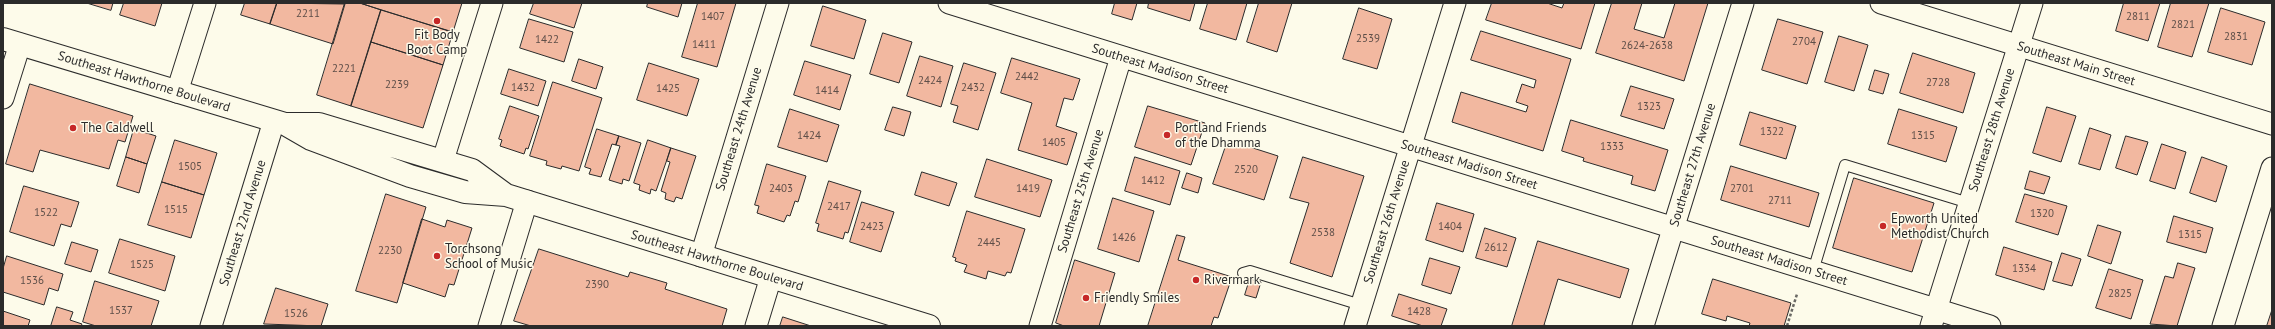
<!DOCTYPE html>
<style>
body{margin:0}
#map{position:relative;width:2275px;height:329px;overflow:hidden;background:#fdfbea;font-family:"PT Sans",sans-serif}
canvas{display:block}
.frame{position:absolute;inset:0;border:4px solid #2b2b2b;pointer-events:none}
</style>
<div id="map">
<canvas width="2275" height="329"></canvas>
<div class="frame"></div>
</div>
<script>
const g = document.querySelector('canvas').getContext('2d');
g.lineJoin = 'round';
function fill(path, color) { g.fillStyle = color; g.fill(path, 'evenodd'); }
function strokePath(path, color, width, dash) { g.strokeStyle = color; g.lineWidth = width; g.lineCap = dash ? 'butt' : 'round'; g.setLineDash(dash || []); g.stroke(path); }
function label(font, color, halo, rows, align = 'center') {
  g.font = font + ' "PT Sans",sans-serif'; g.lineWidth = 3; g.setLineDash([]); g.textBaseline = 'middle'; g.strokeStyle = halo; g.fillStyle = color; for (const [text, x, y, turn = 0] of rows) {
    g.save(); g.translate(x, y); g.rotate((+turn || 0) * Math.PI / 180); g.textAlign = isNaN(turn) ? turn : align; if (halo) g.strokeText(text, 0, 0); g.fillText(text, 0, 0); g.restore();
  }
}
const building = new Path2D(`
 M87 3H113L111 10Z
 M124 3H162L155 26 120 15Z
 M245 3H277L270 24 241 15Z
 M277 3 345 4 333 44 270 24Z
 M345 3H360L381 10 351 106 317 95Z
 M360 3H462L453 32Z
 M534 3H582L574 28 530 14Z
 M648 3H682L678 17 647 7Z
 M698 3H736L717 67 682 57Z
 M1115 3H1137L1132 20 1112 14Z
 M1149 3H1195L1190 21 1148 8Z
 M1208 3H1247L1236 40 1200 29Z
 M1259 3H1292L1277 52 1247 42Z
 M1492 3H1547L1562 8 1564 3H1595L1581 49 1486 20Z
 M1612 3H1642L1634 29 1664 38 1675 3H1708L1684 81 1596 53Z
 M2124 3H2160L2148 41 2116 31Z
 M2171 3H2209L2192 57 2158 47Z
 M823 6 866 20 854 59 811 46Z
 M1359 8 1392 19 1377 69 1343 59Z
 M2221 8 2265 22 2252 65 2208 52Z
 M381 10 453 32 443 65 371 42Z
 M529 19 573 32 564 62 520 48Z
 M1778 19 1823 32 1807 84 1762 70Z
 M1481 31 1571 59 1543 151 1452 122 1461 92 1526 112 1528 106 1516 102 1522 84 1534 88 1536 80 1471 60Z
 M883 33 912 42 899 83 870 74Z
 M1839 36 1868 45 1854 91 1825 82Z
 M371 42 443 65 423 128 351 106Z
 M1913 53 1975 73 1963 113 1900 93Z
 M920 56 953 66 941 107 907 96Z
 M1012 58 1080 79 1073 100 1064 98 1056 126 1077 133 1067 165 1018 150 1032 103 1001 93Z
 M579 59 603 67 596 89 572 81Z
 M805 61 851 75 840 110 794 95Z
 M649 63 699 79 687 116 637 100Z
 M964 63 996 73 978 130 953 122 958 106 951 104Z
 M509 69 546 81 538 106 501 94Z
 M1875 70 1889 74 1883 94 1869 90Z
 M553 82 602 98 579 171 562 166 561 169 546 165 547 161 530 156Z
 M30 84 133 116 125 142 118 140 109 169 40 150 33 172 6 164Z
 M1631 86 1674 99 1664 129 1621 116Z
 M510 106 539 116 528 149 526 148 524 154 500 146 502 140 499 139Z
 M1148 106 1205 123 1191 165 1135 147Z
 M893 107 911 112 904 136 885 130Z
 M2047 107 2076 116 2061 162 2033 153Z
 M790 109 839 125 827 162 778 147Z
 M1899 109 1957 127 1946 162 1888 144Z
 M1750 112 1796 126 1786 159 1740 145Z
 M1571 120 1668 150 1655 191 1631 184 1633 176 1583 161 1584 158 1562 151Z
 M2090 128 2111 135 2100 170 2079 164Z
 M134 129 156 136 147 164 126 157Z
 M597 129 619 136 616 145 612 144 601 177 589 174 591 169 585 167Z
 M619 136 641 143 629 181 623 179 622 184 609 180 620 146 616 145Z
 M2126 136 2148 142 2137 175 2116 168Z
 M175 140 217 153 204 195 162 182Z
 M648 140 671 148 656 191 651 189 650 194 639 190 640 185 634 183Z
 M1228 140 1278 156 1264 200 1213 184Z
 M2162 144 2186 152 2175 189 2150 181Z
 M671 148 696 156 682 199 676 197 674 202 665 199 666 193 661 191 670 162 667 161Z
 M126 157 147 164 139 193 117 186Z
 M1135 157 1180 171 1170 205 1125 191Z
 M1303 157 1364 176 1332 277 1290 263 1309 203 1290 198Z
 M2202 157 2227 166 2216 202 2190 193Z
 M987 159 1052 180 1040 217 975 197Z
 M767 164 806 176 798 202 795 201 790 216 787 215 784 222 757 213 759 206 755 205Z
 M1731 166 1819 193 1809 227 1721 200Z
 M2030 171 2050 177 2044 194 2025 189Z
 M922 172 957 183 949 206 915 195Z
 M1187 173 1202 178 1198 193 1182 188Z
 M1854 178 1934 203 1912 272 1833 248Z
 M829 181 861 191 848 233 845 232 843 239 817 231 819 224 816 223Z
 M162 182 204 195 191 238 148 225Z
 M24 186 79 202 71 227 61 224 54 246 10 232Z
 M386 194 426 207 397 303 356 291Z
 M2025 194 2067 206 2058 235 2016 222Z
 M1113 198 1154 211 1139 262 1098 249Z
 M862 202 894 212 881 252 850 242Z
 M1437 203 1474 214 1463 252 1426 240Z
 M967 211 1025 229 1011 273 1007 272 1005 276 988 271 986 279 964 272 967 265 955 261 956 258 953 257Z
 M2174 216 2213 228 2206 253 2167 242Z
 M422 219 445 227 447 220 472 228 454 285 449 284 445 297 403 283Z
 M2098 225 2121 232 2111 264 2088 256Z
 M1485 228 1516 238 1507 267 1476 258Z
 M1177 235 1185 237 1178 260 1232 277 1218 318 1214 317 1211 326H1148Z
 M120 239 175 256 165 291 109 273Z
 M1538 241 1629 269 1620 298 1558 279 1544 325 1548 326H1512Z
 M72 242 98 250 91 272 65 264Z
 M2004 247 2052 262 2044 290 1996 275Z
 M539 249 628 277 630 272 667 283 665 289 727 309 722 326H531L514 321Z
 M2062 253 2081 259 2072 286 2053 281Z
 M7 256 63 274 58 291 49 288 44 305 3 292V269Z
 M1430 258 1460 267 1451 294 1422 285Z
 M1075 260 1115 273 1099 326H1064L1056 323Z
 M2178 263 2195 268 2177 326 2150 324 2165 276 2173 278Z
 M2109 269 2143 280 2131 319 2096 308Z
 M1250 279 1261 282 1256 298 1245 295Z
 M1713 279 1791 303 1784 326H1749L1750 323 1727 316 1726 321 1702 314Z
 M95 281 159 301 151 326H96L83 322Z
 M276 288 328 304 321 326 264 324Z
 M1399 294 1447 309 1441 326H1423L1392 316Z
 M57 307 73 312 70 320 82 324 81 326H51Z
 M2272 310V326H2267Z
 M3 311 30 320 28 326H3Z
 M783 317 811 326H780Z`);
const path = new Path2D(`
 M1787 326 1797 294`);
const lane = new Path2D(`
 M1813 271 1845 165 1969 203
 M1243 273 1250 271 1361 305`);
const street = new Path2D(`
 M949 3 1990 326
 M1881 3 2272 124
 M177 92 205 3
 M3 98 20 44
 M443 160 492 3
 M701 256 778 3
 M211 326 274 121
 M489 326 527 201
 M756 326 771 277
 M1040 326 1121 57
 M1355 326 1455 3
 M1643 326 1743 3
 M1931 326 2032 3
 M2223 326 2272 168`);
const secondary = new Path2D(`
 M3 39 285 124 311 139 410 176 465 192 506 195 929 326
 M286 124H319L472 170 506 195`);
const markers = [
 [437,21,4,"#c62828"],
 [73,128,4,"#c62828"],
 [1167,135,4,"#c62828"],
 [1883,226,4,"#c62828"],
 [437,256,4,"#c62828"],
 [1196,280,4,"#c62828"],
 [1086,298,4,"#c62828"]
];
const numberNames = [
 ["2211",308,14],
 ["1407",713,17],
 ["2811",2138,17],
 ["2821",2183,25],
 ["2831",2236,37],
 ["2539",1368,39],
 ["1422",547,40],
 ["2704",1804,42],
 ["1411",704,45],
 ["2624-2638",1647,46],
 ["2221",344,69],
 ["2442",1027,77],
 ["2424",930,81],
 ["2728",1938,83],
 ["2239",397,85],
 ["1432",523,88],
 ["2432",973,88],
 ["1425",668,89],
 ["1414",827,91],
 ["1323",1649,107],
 ["1322",1772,132],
 ["1424",809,136],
 ["1315",1923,136],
 ["1405",1054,143],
 ["1333",1612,147],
 ["1505",190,167],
 ["2520",1246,170],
 ["1412",1153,181],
 ["2403",781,189],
 ["1419",1028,189],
 ["2701",1742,189],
 ["2711",1780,201],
 ["2417",839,207],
 ["1515",176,210],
 ["1522",46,213],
 ["1320",2042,214],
 ["2423",872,227],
 ["1404",1450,227],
 ["2538",1323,233],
 ["1315",2190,235],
 ["1426",1124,238],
 ["2445",989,243],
 ["2612",1496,248],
 ["2230",390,251],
 ["1525",142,265],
 ["1334",2024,269],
 ["1536",32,281],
 ["2390",597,285],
 ["2825",2120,294],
 ["1537",121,311],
 ["1428",1419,312],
 ["1526",296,314]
];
const poiNames = [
 ["Fit Body",437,35,"center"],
 ["Boot Camp",437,50,"center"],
 ["The Caldwell",81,128],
 ["Portland Friends",1175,128],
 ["of the Dhamma",1175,143],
 ["Epworth United",1891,219],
 ["Methodist Church",1891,234],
 ["Torchsong",445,249],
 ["School of Music",445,264],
 ["Rivermark",1204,280],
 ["Friendly Smiles",1094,298]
];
const streetNames = [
 ["Southeast Main Street",2076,64,17],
 ["Southeast Madison Street",1160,69,17],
 ["Southeast Hawthorne Boulevard",144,82,17],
 ["Southeast 24th Avenue",739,129,-73],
 ["Southeast 28th Avenue",1992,130,-73],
 ["Southeast Madison Street",1469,165,17],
 ["Southeast 27th Avenue",1693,165,-73],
 ["Southeast 25th Avenue",1081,191,-73],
 ["Southeast 26th Avenue",1387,222,-73],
 ["Southeast 22nd Avenue",243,223,-73],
 ["Southeast Hawthorne Boulevard",717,261,17],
 ["Southeast Madison Street",1779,261,17]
];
fill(building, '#f2b8a0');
strokePath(building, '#2b2b2b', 1);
strokePath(lane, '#2b2b2b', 12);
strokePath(street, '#2b2b2b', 23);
strokePath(secondary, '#2b2b2b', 24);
strokePath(path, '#6a6964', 2.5, [3, 2]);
strokePath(lane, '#fdfbea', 10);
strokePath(street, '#fdfbea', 21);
strokePath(secondary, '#fdfbea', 22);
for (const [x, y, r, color] of markers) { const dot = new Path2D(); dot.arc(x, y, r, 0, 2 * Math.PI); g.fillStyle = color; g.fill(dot); strokePath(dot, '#fdfbea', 1.5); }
label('11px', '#5d4e48', null, numberNames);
label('13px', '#2b2b2b', '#fdfbea', poiNames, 'left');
label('13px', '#2b2b2b', '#fdfbea', streetNames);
</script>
